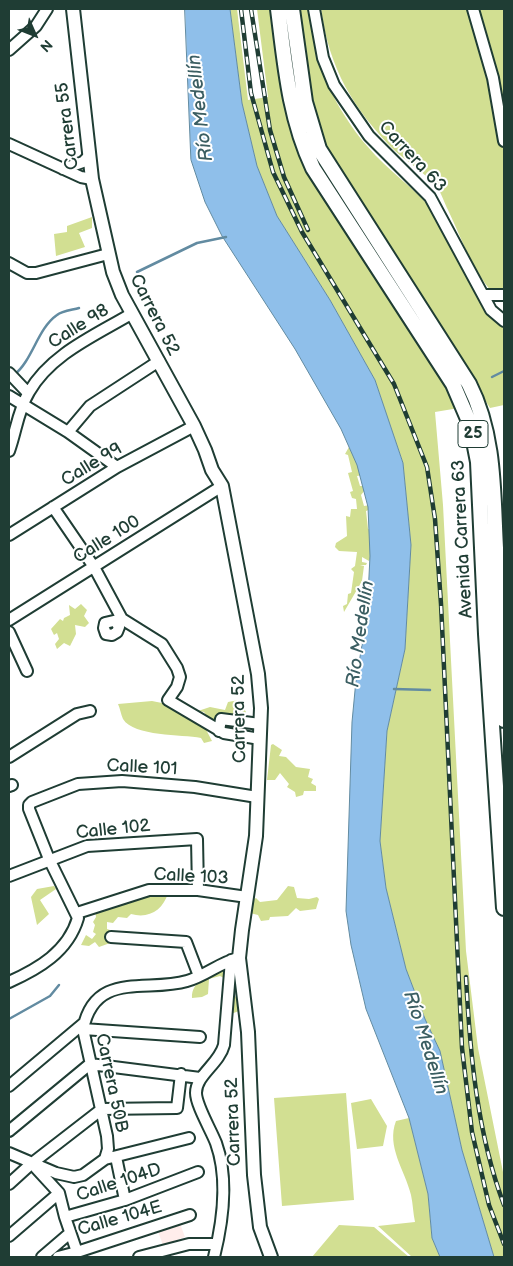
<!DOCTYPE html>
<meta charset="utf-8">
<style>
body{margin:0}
#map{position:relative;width:513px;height:1266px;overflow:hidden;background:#fff;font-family:"Balsamiq Sans",sans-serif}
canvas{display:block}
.frame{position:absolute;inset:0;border:10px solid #1f3d34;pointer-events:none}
.north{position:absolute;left:10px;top:10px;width:50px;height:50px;-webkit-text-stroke:4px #fff;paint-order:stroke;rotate:134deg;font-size:14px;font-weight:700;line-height:20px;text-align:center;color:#1f3d34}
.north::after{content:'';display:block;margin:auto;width:18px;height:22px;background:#1f3d34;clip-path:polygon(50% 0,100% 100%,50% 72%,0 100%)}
</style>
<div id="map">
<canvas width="513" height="1266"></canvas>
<div class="frame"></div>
<div class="north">N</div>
</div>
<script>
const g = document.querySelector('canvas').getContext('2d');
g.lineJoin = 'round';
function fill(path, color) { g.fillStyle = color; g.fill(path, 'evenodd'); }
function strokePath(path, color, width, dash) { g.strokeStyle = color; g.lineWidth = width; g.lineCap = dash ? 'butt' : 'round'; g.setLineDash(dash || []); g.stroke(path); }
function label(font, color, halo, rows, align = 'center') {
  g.font = font + ' "Balsamiq Sans",sans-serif'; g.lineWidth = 4; g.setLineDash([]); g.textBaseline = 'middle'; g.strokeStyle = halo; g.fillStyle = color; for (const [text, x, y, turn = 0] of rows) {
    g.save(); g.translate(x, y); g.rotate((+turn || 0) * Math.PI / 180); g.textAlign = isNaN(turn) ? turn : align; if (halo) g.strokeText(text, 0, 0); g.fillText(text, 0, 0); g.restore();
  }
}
const built = new Path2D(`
 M179 1221 185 1237 163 1245 157 1229Z`);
const green = new Path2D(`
 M230 9H237L248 100 268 97 257 9H275L293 137 305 163 459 408 435 412 443 505 466 951 478 1048 504 1177V1257H494L462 1150 440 1051 425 1019 406 969 386 888 380 841 387 731 405 649 411 545 403 463 375 380 330 300 277 216 257 166 242 103Z
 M297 9H308C311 24 313 39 317 54 325 86 346 122 368 147 388 171 414 187 434 212L494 317 504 326V405L490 408 324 146 309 97Z
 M321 9H504V303C476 282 463 241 448 210 444 202 441 192 436 186 427 175 407 161 395 151 353 109 329 68 321 9Z
 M92 217V228L79 233 85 247 56 256 54 234 67 232V226Z
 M349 447 363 475 357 476 360 486H365V490L361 495 364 506 370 505 371 509 366 511 368 529 372 530 375 551 369 561 362 557V562L367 563 366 565H360L364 566 362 581 344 612 343 606 347 604 348 594 351 593 354 572 351 569 355 566 357 552 339 551 335 547 336 543 347 536 346 516 350 517 351 509H357L356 499 352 498 350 492 353 491 348 473 352 472 348 455 345 454Z
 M81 604 87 610 84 616 89 623 85 627 75 625 76 634 70 646 64 643 57 649 55 644 59 639 57 633 54 635 51 629 60 619 63 621 64 618 70 615 69 605 75 609Z
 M239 700 246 712 240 717 236 715 230 721 213 726 204 712 198 711 210 707 225 710 228 702Z
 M152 701 167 704 200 718 212 741 204 743 201 738C182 734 134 737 123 719 121 715 120 708 118 704Z
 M495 720H500L504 785V863Z
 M273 744 282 750 279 756 286 757 296 767 310 769 308 777 313 779 311 783 316 786V791H304L303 795 296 797 295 792 287 787 289 784 280 773 275 780H267L271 745Z
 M54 886 56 889 40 900 49 914 37 925 31 897 37 889Z
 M288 886 294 887 297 898 309 899 317 897 319 899 316 909 300 911 296 908 288 916 270 917 269 920 261 921 258 915 250 913 252 900 256 898 260 902 277 900Z
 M168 893C163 910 149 919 131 914L127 918 118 917 113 923 107 922V929L110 930 109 938 113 942 99 947 95 942 89 946 81 945 86 935 92 939 96 934 93 932 95 925 93 922 96 917 95 910 125 894Z
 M225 965 232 994 239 999V1011L231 1014 224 978 220 976 209 979 208 994 202 997 192 998C191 980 212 973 225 965Z
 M346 1093 354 1200 282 1206 274 1098Z
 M371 1099 387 1126 383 1146 357 1149 351 1103Z
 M409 1118 428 1194 432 1238 440 1257H412L378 1226 415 1222C413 1213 413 1204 411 1195 405 1170 386 1147 396 1121Z
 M339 1225 374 1227 409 1257H312Z`);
const water = new Path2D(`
 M185 9H230L242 103 257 166 277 216 330 300 375 380 403 463 411 545 405 649 387 731 380 841 386 888 406 969 425 1019 440 1051 462 1150 494 1257H440L432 1238 428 1194 409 1118 366 1009 351 945 346 911 352 722 356 680 367 616 370 556 368 507 357 465 341 429 295 349 222 236 205 202 191 160Z`);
const stream = new Path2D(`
 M137 272 197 243 226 237
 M14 375C33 360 37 329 57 315 62 311 72 310 79 308
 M492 377 504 371
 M394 689 430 690
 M9 1019 50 996 59 985`);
const minor = new Path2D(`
 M314 9 323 58 334 85 369 136 430 197 491 310 504 321
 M473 9 493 78 504 141
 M9 50 36 26 47 9
 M9 144 81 177 92 179
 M63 169 83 162 88 157
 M9 263 27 273H36L108 254
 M484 295H504
 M9 373 28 393
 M9 396 68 432 117 467
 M68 432 90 406 159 361
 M9 451C16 432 18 410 29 392 51 354 94 336 131 314
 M53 507 94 567 122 619 162 644 177 668 180 677 177 687 168 700 224 733 260 739
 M9 535 117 467 194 426
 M9 620 222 486
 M116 622 119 627 117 632 112 635 106 634 104 628 105 623 122 619
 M9 632 27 671
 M219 731 221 719 260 724
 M9 757 77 714 90 711
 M9 786 12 785
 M9 876 87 846 197 839 198 890
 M77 913 149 890H198L247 897
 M111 937 186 942 199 976
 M9 982C38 969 68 952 78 918L49 859 29 809V805L32 802 78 784 122 781 195 787 257 797
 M83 1029 200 1037
 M9 1086 84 1023
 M9 1131 90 1064 200 1078
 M9 1153 56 1173 74 1177 83 1175 105 1159 189 1138
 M116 1157 125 1200
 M105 1159 108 1149 107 1136 83 1029C95 970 147 993 187 981 206 976 220 962 239 958
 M36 1168 59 1193 65 1217
 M9 1184 31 1164 102 1109 177 1108 181 1074
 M190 1215 77 1252 65 1217 125 1200 198 1172
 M9 1236 59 1193
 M42 1257 70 1233
 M58 1257 77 1252
 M139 1257 189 1244H217
 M214 1257C223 1221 229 1179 216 1143 211 1130 196 1105 196 1093 196 1075 219 1064 224 1045L231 960`);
const major = new Path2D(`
 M73 9 92 179 113 272 122 295 194 426 205 450 212 470 222 486 258 674 261 708 256 836 242 930 239 958 248 1032 254 1175 260 1227 271 1257`);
const highway = new Path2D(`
 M278 9C285 64 289 117 313 168L453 384 471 426 478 462 486 634 504 908
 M292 9 305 102 319 149 469 384C495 435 493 493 496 548 498 605 501 662 504 720`);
const rail = new Path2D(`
 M241 9 251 93 273 172 302 232 394 384 427 467 435 519 441 604 462 1048 472 1132 489 1205 504 1244
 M251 9 270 130 284 177 308 230
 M466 977C470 1054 477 1133 504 1205`);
const shields = [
 [473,434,30]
];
const shieldNames = [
 ["25",473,434]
];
const streetNames = [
 ["Carrera 55",68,126,-97],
 ["Carrera 63",412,157,47],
 ["Carrera 52",154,315,63],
 ["Calle 98",79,327,-32],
 ["Calle 99",92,465,-31],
 ["Avenida Carrera 63",463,539,-93],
 ["Calle 100",107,540,-32],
 ["Carrera 52",240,719,-91],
 ["Calle 101",142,768,3],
 ["Calle 102",113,830,-6],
 ["Calle 103",191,877,3],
 ["Carrera 50B",111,1083,78],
 ["Carrera 52",234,1122,-92],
 ["Calle 104D",119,1183,-18],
 ["Calle 104E",120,1219,-16]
];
const waterNames = [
 ["Río Medellín",201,108,-97],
 ["Río Medellín",361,634,-82],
 ["Río Medellín",425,1043,72]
];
fill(built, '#ffedeb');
fill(green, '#d2df92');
fill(water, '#8fbfea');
strokePath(water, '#628ba1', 1);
strokePath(stream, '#628ba1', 2.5);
strokePath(minor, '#1f3d34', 14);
strokePath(major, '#1f3d34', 16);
strokePath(highway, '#1f3d34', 18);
strokePath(minor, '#fff', 10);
strokePath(major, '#fff', 12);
strokePath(highway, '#fff', 14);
strokePath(rail, '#1f3d34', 4.5);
strokePath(rail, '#fff', 2.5, [8]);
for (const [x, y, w] of shields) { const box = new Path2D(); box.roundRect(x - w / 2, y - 13.5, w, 27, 4); g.fillStyle = '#fff'; g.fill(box); strokePath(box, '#1f3d34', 1); }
label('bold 16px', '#1f3d34', null, shieldNames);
label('18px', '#1f3d34', '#fff', streetNames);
label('italic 19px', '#3b5e62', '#fff', waterNames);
</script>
